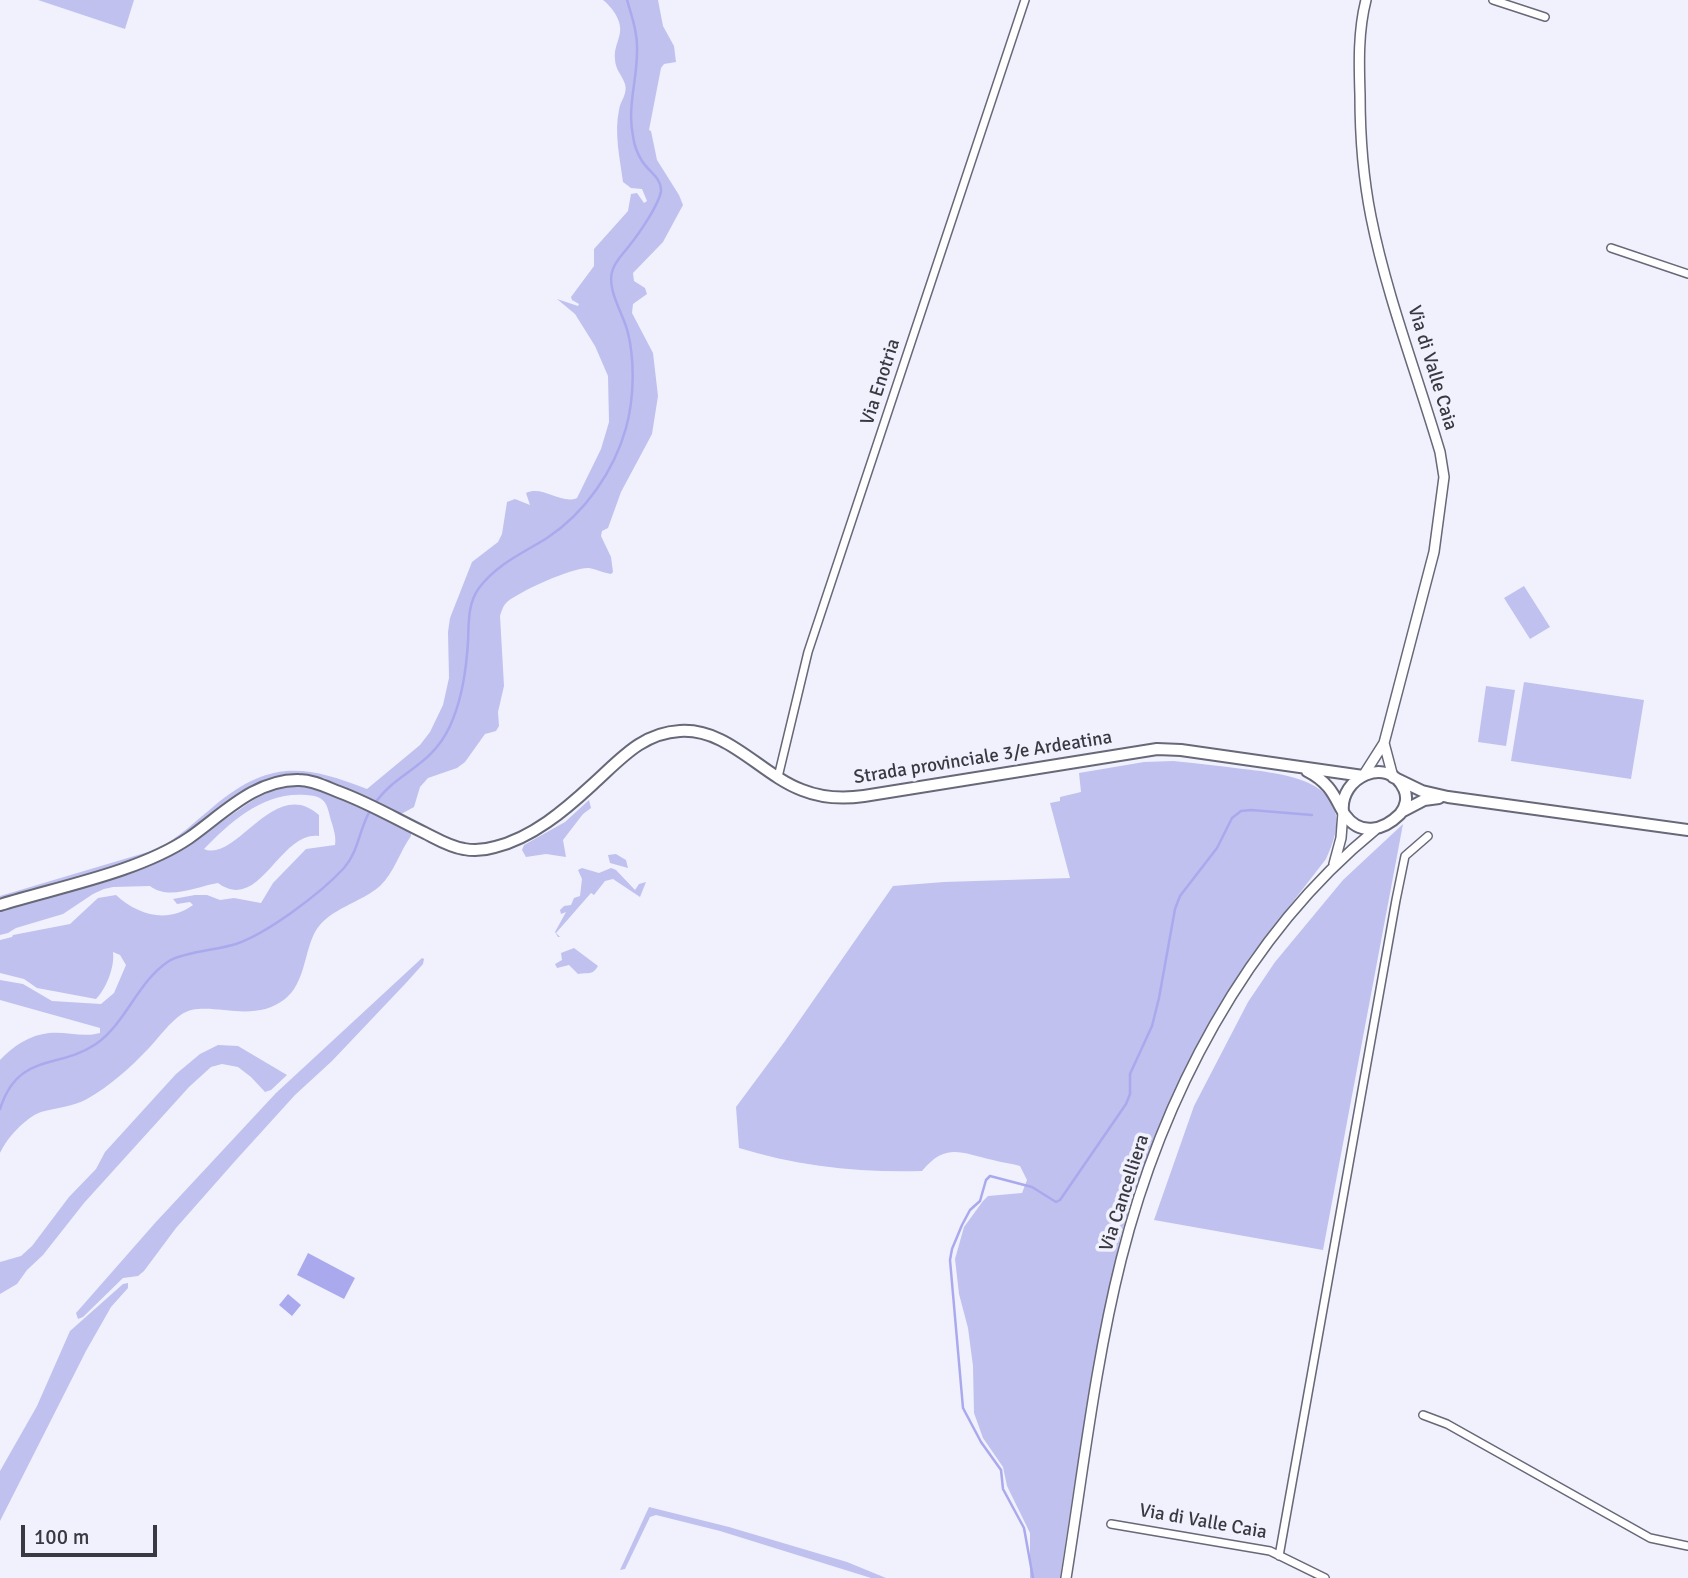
<!DOCTYPE html>
<style>
body{margin:0}
#map{position:relative;width:1688px;height:1578px;overflow:hidden;background:#f0f1fd;font-family:Signika,sans-serif}
canvas{display:block}
.scale{position:absolute;left:21px;top:1525px;width:136px;height:32px;box-sizing:border-box;border:4px solid #393941;border-top:0;padding-left:9px;font-size:21px;line-height:24px;white-space:nowrap;color:#393941;-webkit-text-stroke:5px #f0f1fd;paint-order:stroke}
</style>
<div id="map">
<canvas width="1688" height="1578"></canvas>
<div class="scale">100 m</div>
</div>
<script>
const g = document.querySelector('canvas').getContext('2d');
g.lineJoin = 'round';
function fill(path, color) { g.fillStyle = color; g.fill(path, 'evenodd'); }
function strokePath(path, color, width, dash) { g.strokeStyle = color; g.lineWidth = width; g.lineCap = dash ? 'butt' : 'round'; g.setLineDash(dash || []); g.stroke(path); }
function label(font, color, halo, rows, align = 'center') {
  g.font = font + ' Signika,sans-serif'; g.lineWidth = 7; g.setLineDash([]); g.textBaseline = 'middle'; g.strokeStyle = halo; g.fillStyle = color; for (const [text, x, y, turn = 0] of rows) {
    g.save(); g.translate(x, y); g.rotate((+turn || 0) * Math.PI / 180); g.textAlign = isNaN(turn) ? turn : align; if (halo) g.strokeText(text, 0, 0); g.fillText(text, 0, 0); g.restore();
  }
}
const green = new Path2D(`
 M38 0H134L125 29Z
 M603 0H658L663 26 674 46 676 62 664 64 661 68 649 130 651 131 657 160 679 195 683 205 663 242 633 273 634 281 645 288 647 294 633 304 632 313 653 353 658 396 652 434 621 492 608 528 602 531 601 536 611 557 613 572 611 574C603 573 596 569 589 568 573 567 520 591 507 602 503 606 502 610 500 616L504 686 498 712 499 726 496 731 485 734 465 762 457 768 428 778 420 787 414 807 403 813 396 814 324 778 293 775 274 779 158 852 0 901V896L158 849C179 837 196 821 214 806 269 760 304 764 367 789L420 745 430 732 443 705 449 678 448 632 450 618 472 562 498 542 502 534 507 502 515 499 530 505 526 493C543 485 561 505 577 498L601 449 609 422 608 376 595 346 575 314 557 299 578 306 579 304 572 300 571 297 594 266V249L628 211 631 194 637 193 644 203 647 201 642 189 631 188 623 182C620 159 614 133 619 110 620 101 628 94 625 84 622 75 615 69 615 59 614 50 617 45 619 37 624 23 613 8 603 0Z
 M1524 586 1550 627 1530 639 1504 598Z
 M1524 682 1644 700 1631 779 1511 761Z
 M1486 686 1515 690 1506 746 1478 742Z
 M1173 761C1196 763 1220 766 1243 769 1299 775 1362 786 1326 859L1250 957 1207 1028 1174 1094 1144 1165 1121 1234 1091 1377 1060 1578H1030V1533L1007 1486 1003 1467 983 1438 974 1413 973 1366 968 1328 959 1294 955 1259 964 1227 983 1201 988 1196 1022 1193 1027 1180 1020 1166C1011 1163 1002 1163 993 1160 961 1153 946 1142 922 1171 861 1173 797 1166 739 1148L736 1107 785 1041 893 886 944 882 1070 878 1050 803 1060 801V797L1081 792 1079 773 1144 762Z
 M300 785C340 791 376 814 411 831V836C400 851 394 873 380 886 361 903 329 908 315 932 304 953 305 983 285 999 251 1026 207 998 182 1014 170 1022 159 1037 149 1048 132 1066 109 1087 87 1099 74 1106 56 1108 41 1112 25 1118 7 1138 0 1153V1060C13 1046 30 1035 49 1033 66 1031 82 1038 100 1033V1028L0 1000V980L23 984 52 1001 101 1004 114 993 126 965 120 955 113 952C115 967 106 989 96 999L37 988 24 979 0 973V940L12 937 13 935 70 924 98 898 116 895C138 915 167 924 193 905L190 902 177 904 173 899 195 895H207L220 900 234 898 261 903 273 883 306 849 335 845C337 834 331 823 329 813 326 799 320 796 306 795 265 791 231 821 204 849 237 863 274 775 319 815V836C279 831 260 914 218 883 198 886 169 901 150 886L113 887 104 889 93 894 63 914 16 928 8 933 0 935V910L148 867 175 853 255 799 276 789Z
 M589 800 591 808 583 814 563 840 566 857 546 854 526 857 522 850 524 845 565 822Z
 M1403 824 1323 1250 1154 1220 1194 1106 1248 1002 1275 962 1343 880Z
 M616 854 626 860 628 868 610 863 608 855Z
 M582 868 599 873 611 868 616 870 635 890 639 884 646 882 640 897 613 879 605 881 594 895 591 893 556 933 560 937H558L555 932 566 912 561 914 560 910 564 906 571 905 574 898 580 896 582 879 578 870Z
 M574 948 598 966C592 976 588 972 578 974L569 965 557 968 555 964 562 960 561 953Z
 M422 958 424 959 423 964 406 983 332 1061 295 1095 236 1160 176 1228 144 1271 138 1276 123 1278 83 1317 78 1319 76 1313 155 1223 276 1093Z
 M218 1045 238 1046 287 1075 271 1090 265 1092 251 1077 238 1067 222 1064 211 1067 189 1087 84 1203 43 1255 27 1270 17 1284 0 1294V1262L21 1256 32 1246 69 1197 96 1169 105 1152 176 1074 200 1054Z
 M128 1283V1288L111 1307 86 1351 0 1521V1471L37 1406 70 1331 123 1284Z
 M649 1507 729 1527 847 1562 886 1578H871L720 1531 656 1515 650 1517 625 1569 620 1570Z`);
const water = new Path2D(`
 M308 1253 355 1278 344 1299 297 1275Z
 M288 1294 301 1305 292 1316 279 1305Z`);
const stream = new Path2D(`
 M374 805C395 772 430 769 450 726 460 704 465 678 467 654 470 632 465 607 479 588 497 564 523 553 547 538 585 513 614 471 626 428 634 399 635 362 628 333 624 315 607 291 612 272 614 262 623 254 629 246 638 235 659 205 661 191 662 178 648 171 642 161 637 153 634 145 633 136 627 107 637 81 637 52 638 34 632 17 627 0
 M0 1109C18 1052 57 1070 96 1044 127 1022 137 982 169 961 184 952 217 950 236 944 268 933 321 893 344 868 359 851 359 829 370 811
 M1033 1578 1024 1528 1003 1489 1001 1470 981 1442 963 1408 950 1260 952 1249 962 1225 970 1210 980 1201 986 1180 990 1176 1032 1187 1056 1202 1060 1200 1126 1104 1130 1094V1074L1152 1026 1159 998 1175 909 1180 896 1217 848 1232 818 1241 811 1251 810 1312 815`);
const minor = new Path2D(`
 M1493 0 1545 17
 M1611 248 1688 274
 M778 777 808 652 1025 0
 M1423 1415 1447 1424 1650 1538 1688 1546
 M1111 1524 1270 1551 1325 1578
 M1279 1556 1396 900 1405 856 1428 836`);
const tertiary = new Path2D(`
 M1384 743 1393 777
 M1363 776 1384 743 1434 552 1444 477 1440 452C1417 374 1387 297 1371 217 1363 177 1360 136 1360 95 1359 64 1358 31 1366 0
 M1334 864 1341 838 1343 812
 M1066 1578C1083 1472 1095 1364 1121 1260 1161 1100 1245 936 1375 830`);
const secondary = new Path2D(`
 M1307 771C1315 775 1322 780 1328 787 1335 795 1339 806 1345 815 1360 836 1383 831 1400 814 1406 807 1408 797 1404 789 1388 755 1339 777 1343 812
 M1393 777 1422 791 1448 797 1688 830
 M1403 811 1424 800 1439 798
 M0 905C58 887 139 872 189 838 222 815 255 779 299 780 313 780 326 787 339 792 369 803 396 819 425 833 437 839 450 847 464 849 474 851 485 850 495 847 532 838 565 810 592 785 619 761 641 733 680 731 728 728 760 774 802 790 822 798 843 799 864 796L1157 749 1181 750 1363 776`);
const streetNames = [
 ["Via di Valle Caia",1432,368,73],
 ["Via Enotria",881,382,-72],
 ["Strada provinciale 3/e Ardeatina",983,758,-9],
 ["Via Cancelliera",1125,1193,-72],
 ["Via di Valle Caia",1203,1522,10]
];
fill(green, '#c0c1ef');
fill(water, '#aaa9ed');
strokePath(stream, '#aaa9ed', 2.5);
strokePath(minor, '#676878', 10);
strokePath(tertiary, '#676878', 12);
strokePath(secondary, '#676878', 14);
strokePath(minor, '#fff', 7);
strokePath(tertiary, '#fff', 9);
strokePath(secondary, '#fff', 10);
label('19px', '#393941', '#f0f1fd', streetNames);
</script>
